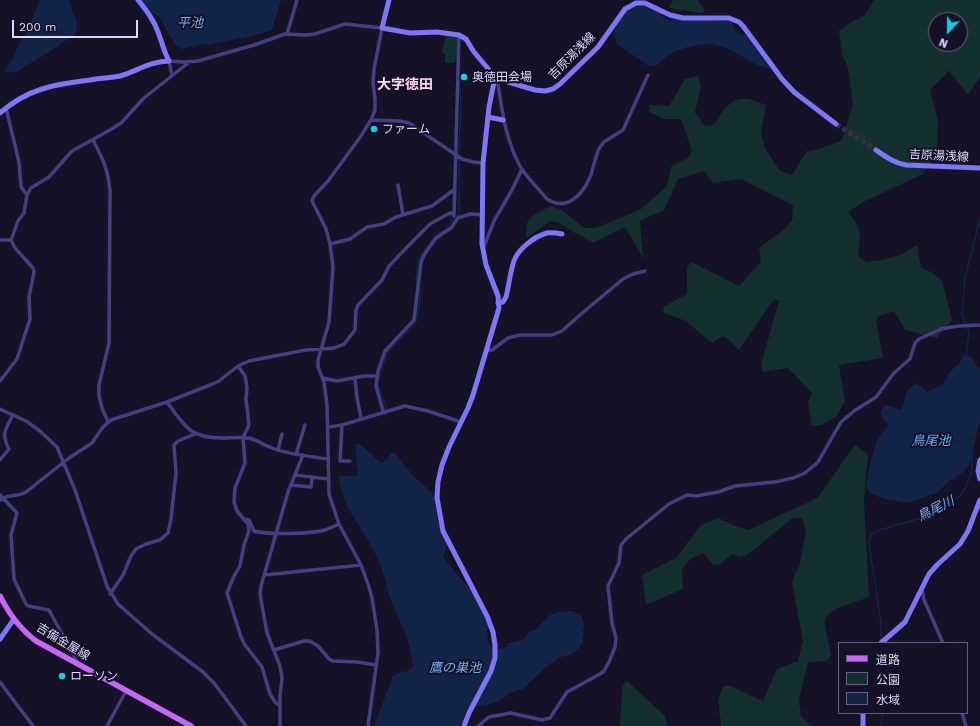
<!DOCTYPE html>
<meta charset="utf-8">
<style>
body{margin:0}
#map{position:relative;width:980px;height:726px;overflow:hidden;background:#151126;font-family:"Work Sans","Noto Sans JP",sans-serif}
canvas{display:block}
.legend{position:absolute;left:838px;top:642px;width:130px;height:72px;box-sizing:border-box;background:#151126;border:1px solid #65617c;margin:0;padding:5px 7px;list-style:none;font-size:12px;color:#ded8fc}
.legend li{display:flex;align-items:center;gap:8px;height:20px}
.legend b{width:20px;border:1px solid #65617c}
.north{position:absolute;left:928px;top:12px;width:40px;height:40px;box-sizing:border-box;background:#151126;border:1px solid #65617c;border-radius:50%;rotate:202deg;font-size:11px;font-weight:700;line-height:16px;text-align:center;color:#ded8fc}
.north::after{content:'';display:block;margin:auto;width:14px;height:18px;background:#11d0ef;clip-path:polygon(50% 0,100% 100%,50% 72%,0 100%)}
.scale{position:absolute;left:12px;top:20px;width:126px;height:18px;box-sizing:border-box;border:2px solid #ded8fc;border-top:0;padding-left:5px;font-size:12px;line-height:14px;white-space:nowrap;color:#ded8fc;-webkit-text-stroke:3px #151126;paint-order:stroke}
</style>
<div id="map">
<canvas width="980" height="726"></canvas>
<ul class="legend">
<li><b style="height:5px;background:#c567f5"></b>道路</li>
<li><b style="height:11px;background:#142f2f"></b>公園</li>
<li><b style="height:11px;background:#122549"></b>水域</li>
</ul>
<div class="north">N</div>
<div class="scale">200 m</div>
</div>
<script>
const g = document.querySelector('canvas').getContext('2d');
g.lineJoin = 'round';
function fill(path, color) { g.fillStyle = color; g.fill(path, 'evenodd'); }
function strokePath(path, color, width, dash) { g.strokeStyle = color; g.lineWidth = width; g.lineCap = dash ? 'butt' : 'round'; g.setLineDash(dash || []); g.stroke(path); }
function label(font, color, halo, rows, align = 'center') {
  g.font = font + ' "Work Sans","Noto Sans JP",sans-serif'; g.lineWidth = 4; g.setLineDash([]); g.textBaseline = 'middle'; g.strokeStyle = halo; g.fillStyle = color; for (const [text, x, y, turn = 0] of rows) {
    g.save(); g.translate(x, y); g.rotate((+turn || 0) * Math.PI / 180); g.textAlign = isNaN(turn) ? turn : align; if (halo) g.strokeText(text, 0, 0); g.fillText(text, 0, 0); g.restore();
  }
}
const green = new Path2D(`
 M673 0H698L705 11 701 13 669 8Z
 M874 0H980V77L968 95 949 71 930 90 938 121 937 152 923 174 863 202 848 212C862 229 861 235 858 256L866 262 882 260 901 255 917 245 921 268 933 273 942 281 952 320 937 338 905 330 894 311 879 316 876 320 883 358 839 365 845 401 836 417 821 425 812 426 808 402 812 393 788 368 762 372 761 364 779 301 774 299 739 350 729 340 723 336 712 343 686 321 664 313 663 307 687 294V267L692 262 739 286 761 262 759 248 785 229 792 220 793 205 741 179 713 183 704 171 678 179 664 210 640 221 643 258 625 227 593 243 557 222 551 221 526 238C526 214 532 217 550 206L562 210 584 228H596L641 209 667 186 671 167 689 157 692 150 681 119H664L649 112 650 105 669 106 685 79 698 76 701 87 695 112 705 126 715 124C722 111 730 97 748 99 754 100 760 103 766 105L761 132 765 148 780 171 792 175 807 151 820 149 842 140 853 104 848 68 842 54 839 31 851 22 864 16ZM936 20H960V44H936Z
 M446 35 457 37V56L454 63H445V54L442 52Z
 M855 445 868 454 864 500 869 597C859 601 827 609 825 620 824 626 830 647 831 655L827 661 808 662 799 699 801 716 811 726H721L718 699 723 687 728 685 763 701 777 669 798 661 803 641 792 582 800 563 806 532 802 518H793L747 555 739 557 732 554 721 564 714 565 709 560 704 553 690 559 682 569 683 589 646 605 642 575 676 558 701 525 718 518 733 525 748 530 811 501 818 497Z
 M627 681 665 716 667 726H620L622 686Z`);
const water = new Path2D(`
 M40 0H69C71 13 81 21 75 34L52 50 16 72 6 73 4 70 11 61 22 38 25 36Z
 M141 0H281L272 30 251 36 208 45 203 44 182 49 176 46 159 17 147 10Z
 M642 4 658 11 661 16 670 21 676 19 731 21 737 33 747 36 770 68C750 67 732 44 708 44 695 45 677 49 667 56 660 62 659 67 649 66L617 44 615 37 614 27 629 7Z
 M964 355C971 355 975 362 978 368L980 367V420L969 466 965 471 949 481 938 492 912 502H905L885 499 872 494 866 488 868 473 877 440 888 426 880 413 883 407 887 405 900 410C909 402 899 392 917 383L927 392 943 384 951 370 960 363Z
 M360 444 381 463 387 460 390 453H395L415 478 433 493 438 522 448 545 444 553 443 557 470 589 489 626 487 631 489 644 498 649 504 648 509 643 524 639 529 632 536 629 550 615 559 612 571 611 581 615 584 623 583 641 578 649 569 655 560 657 547 666 523 689 510 693 499 701 487 705 469 708 466 711 462 723 458 726H374L393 676C400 671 409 674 413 666 410 637 401 625 391 600 387 592 387 583 384 576 381 566 377 556 372 548 359 522 341 506 339 476H358L355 445Z`);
const stream = new Path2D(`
 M417 282 416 280 418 260 421 255 436 235 443 231 459 214V145L461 104 460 87
 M966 355 969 332 962 315 965 278 980 219
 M379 378 387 353 412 327 417 320 421 290 419 287
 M378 382 379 388 386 406V417
 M881 640V624L869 543 870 537 873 533 879 530 925 517 960 496 966 487 972 471V451
 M881 726 883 713`);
const secondaryTunnel = new Path2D(`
 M836 124 876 150`);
const street = new Path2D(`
 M287 34 297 0
 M172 75 169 61 184 62 198 61 254 45 285 34 306 35 315 34 345 24 382 28 374 69 373 83 375 99V110L371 120 361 136 328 181 314 196 312 201 326 229 330 244 333 267 329 322 318 360V367L324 382 327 405 329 494 339 524 361 565 368 584 372 598 377 630 378 653 368 726
 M497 78C502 110 505 139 521 168 528 179 539 189 547 199 567 212 583 194 590 177 594 167 595 156 600 147L604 142 623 130 648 75
 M6 108 19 162 21 187 27 195
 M371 120 400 121 409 123 462 159 473 162 483 163
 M93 140C103 159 108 169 110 191L109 343 99 385V396L102 408 108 422
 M398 185 403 215
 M454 216 459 35
 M0 240H11
 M330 244 350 239 367 227 384 224 396 217 432 206 455 189
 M483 249 494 221 512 190 522 169
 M487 350H492L508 338 520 335H552L562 331 581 314 623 279 633 274 645 271
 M238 366 245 376 247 388 246 399 249 425 243 438 245 463 235 488 234 502 237 511 248 524 249 531 244 545 240 566 234 576 227 593 241 637 245 645 262 667 270 694 275 702 280 706
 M323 378 337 381 364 376H377
 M355 378 357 398 361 418
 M0 381 17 359 30 319 29 297 34 272 33 268 15 248 11 240 18 221 24 213 27 195 31 188 49 177 72 151 110 130 121 123 144 98 188 63
 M167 402C184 426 190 438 222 438 231 438 241 437 249 438 257 440 264 445 272 448 289 455 310 456 328 459
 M0 409 26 421 40 431 57 447 75 490 107 586 118 604 152 634 203 672 214 683 246 726
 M383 411 376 386 378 371 385 351 414 320 421 262 424 255 436 238 451 228 458 218 470 214 483 215
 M342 425 340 461H350
 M329 427 342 425 405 406 428 411 461 422
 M278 450 282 434
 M296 454 305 425
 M0 460 9 449C1 434 5 430 13 415
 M295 475 328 479
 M291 485 311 487 312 478
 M0 495 17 513 11 535 14 579 26 604 28 606 49 610 79 665
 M0 500C7 494 18 497 26 492L69 458 92 443 103 427 111 420 167 402 210 385 219 381 238 366 249 361 306 350 334 348 344 344 355 330 356 310 358 305 382 280 389 266 411 243 430 224 448 214 451 213 454 215
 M244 519 249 520 254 531C268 535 311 534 325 530 330 528 335 526 339 524
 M264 575 361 565
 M922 589 924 600 943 643
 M110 594 123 575 131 556 136 549 146 544 160 540 168 533 171 519 176 473 174 445 178 441 195 434
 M274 650 304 641H310L318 646 329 659 333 661 358 662 376 665
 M0 682 33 726
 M962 713 966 726
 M107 726 126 691
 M280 726V696L282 678 280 666 267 633 260 594 261 586 288 492 303 455
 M478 726 489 717 511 713 542 720 550 718 567 692 600 674 604 671 609 662 615 647 616 638 612 623 608 586 619 563 621 545 626 539 669 504 687 495 696 496 718 492 735 486 775 482 793 478 805 473 818 462 841 422 854 411 876 397 894 373 910 359 915 343 919 339 941 329 958 326 980 325`);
const secondary = new Path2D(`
 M138 0C146 10 154 20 158 32 162 42 164 52 169 61
 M389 0 382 28 410 33 437 32 459 35 466 39 474 52 495 77 508 82 535 90 545 91 553 89 560 84 598 47 625 9 636 3H645L670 15 683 18H729L739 22 743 26 782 79 794 92 836 124
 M0 113C27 89 55 84 90 80 100 78 110 78 120 76 137 71 151 61 169 61
 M488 117 503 120
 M876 150C886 157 894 163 906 165L980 168
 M498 303 503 302 506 297C509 286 510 272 514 261 518 249 535 236 547 233 552 232 557 233 562 234
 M980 460 978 471 980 479
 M0 639 14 619
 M881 643 905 622 929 574 937 565 960 544 968 531 980 500
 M464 726 469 713 491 671 495 658V645L493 632 487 616 443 531 437 498 438 482 442 465 449 447 468 408 473 395 499 308 498 296 486 265 482 244 483 163 489 107 495 77
 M863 726V713`);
const primary = new Path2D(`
 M0 596C9 614 20 629 36 641L191 726`);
const markers = [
 [464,77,4,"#11d0ef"],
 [374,129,4,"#11d0ef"],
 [62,676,4,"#11d0ef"]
];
const streetNames = [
 ["吉原湯浅線",572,56,-45],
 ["吉原湯浅線",939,156,3],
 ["吉備金屋線",63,642,31]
];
const poiNames = [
 ["奥徳田会場",472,77],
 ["ファーム",382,129],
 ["ローソン",70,676]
];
const waterNames = [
 ["平池",190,23],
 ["鳥尾池",931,441],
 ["鳥尾川",936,509,-27],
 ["鷹の巣池",455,668]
];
const quarterNames = [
 ["大字徳田",405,85]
];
fill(green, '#142f2f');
fill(water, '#122549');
strokePath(stream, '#122549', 1.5);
strokePath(secondaryTunnel, '#332f46', 5, [5, 2.5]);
strokePath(street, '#443f81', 3.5);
strokePath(secondary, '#7e76f6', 5);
strokePath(primary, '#c567f5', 5.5);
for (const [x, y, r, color] of markers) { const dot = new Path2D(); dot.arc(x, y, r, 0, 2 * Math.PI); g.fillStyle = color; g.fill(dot); strokePath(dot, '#151126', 1.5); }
label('12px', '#ded8fc', '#151126', streetNames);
label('12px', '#ded8fc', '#151126', poiNames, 'left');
label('italic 13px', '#6db1f5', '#151126', waterNames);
label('bold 14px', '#fddaef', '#151126', quarterNames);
</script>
